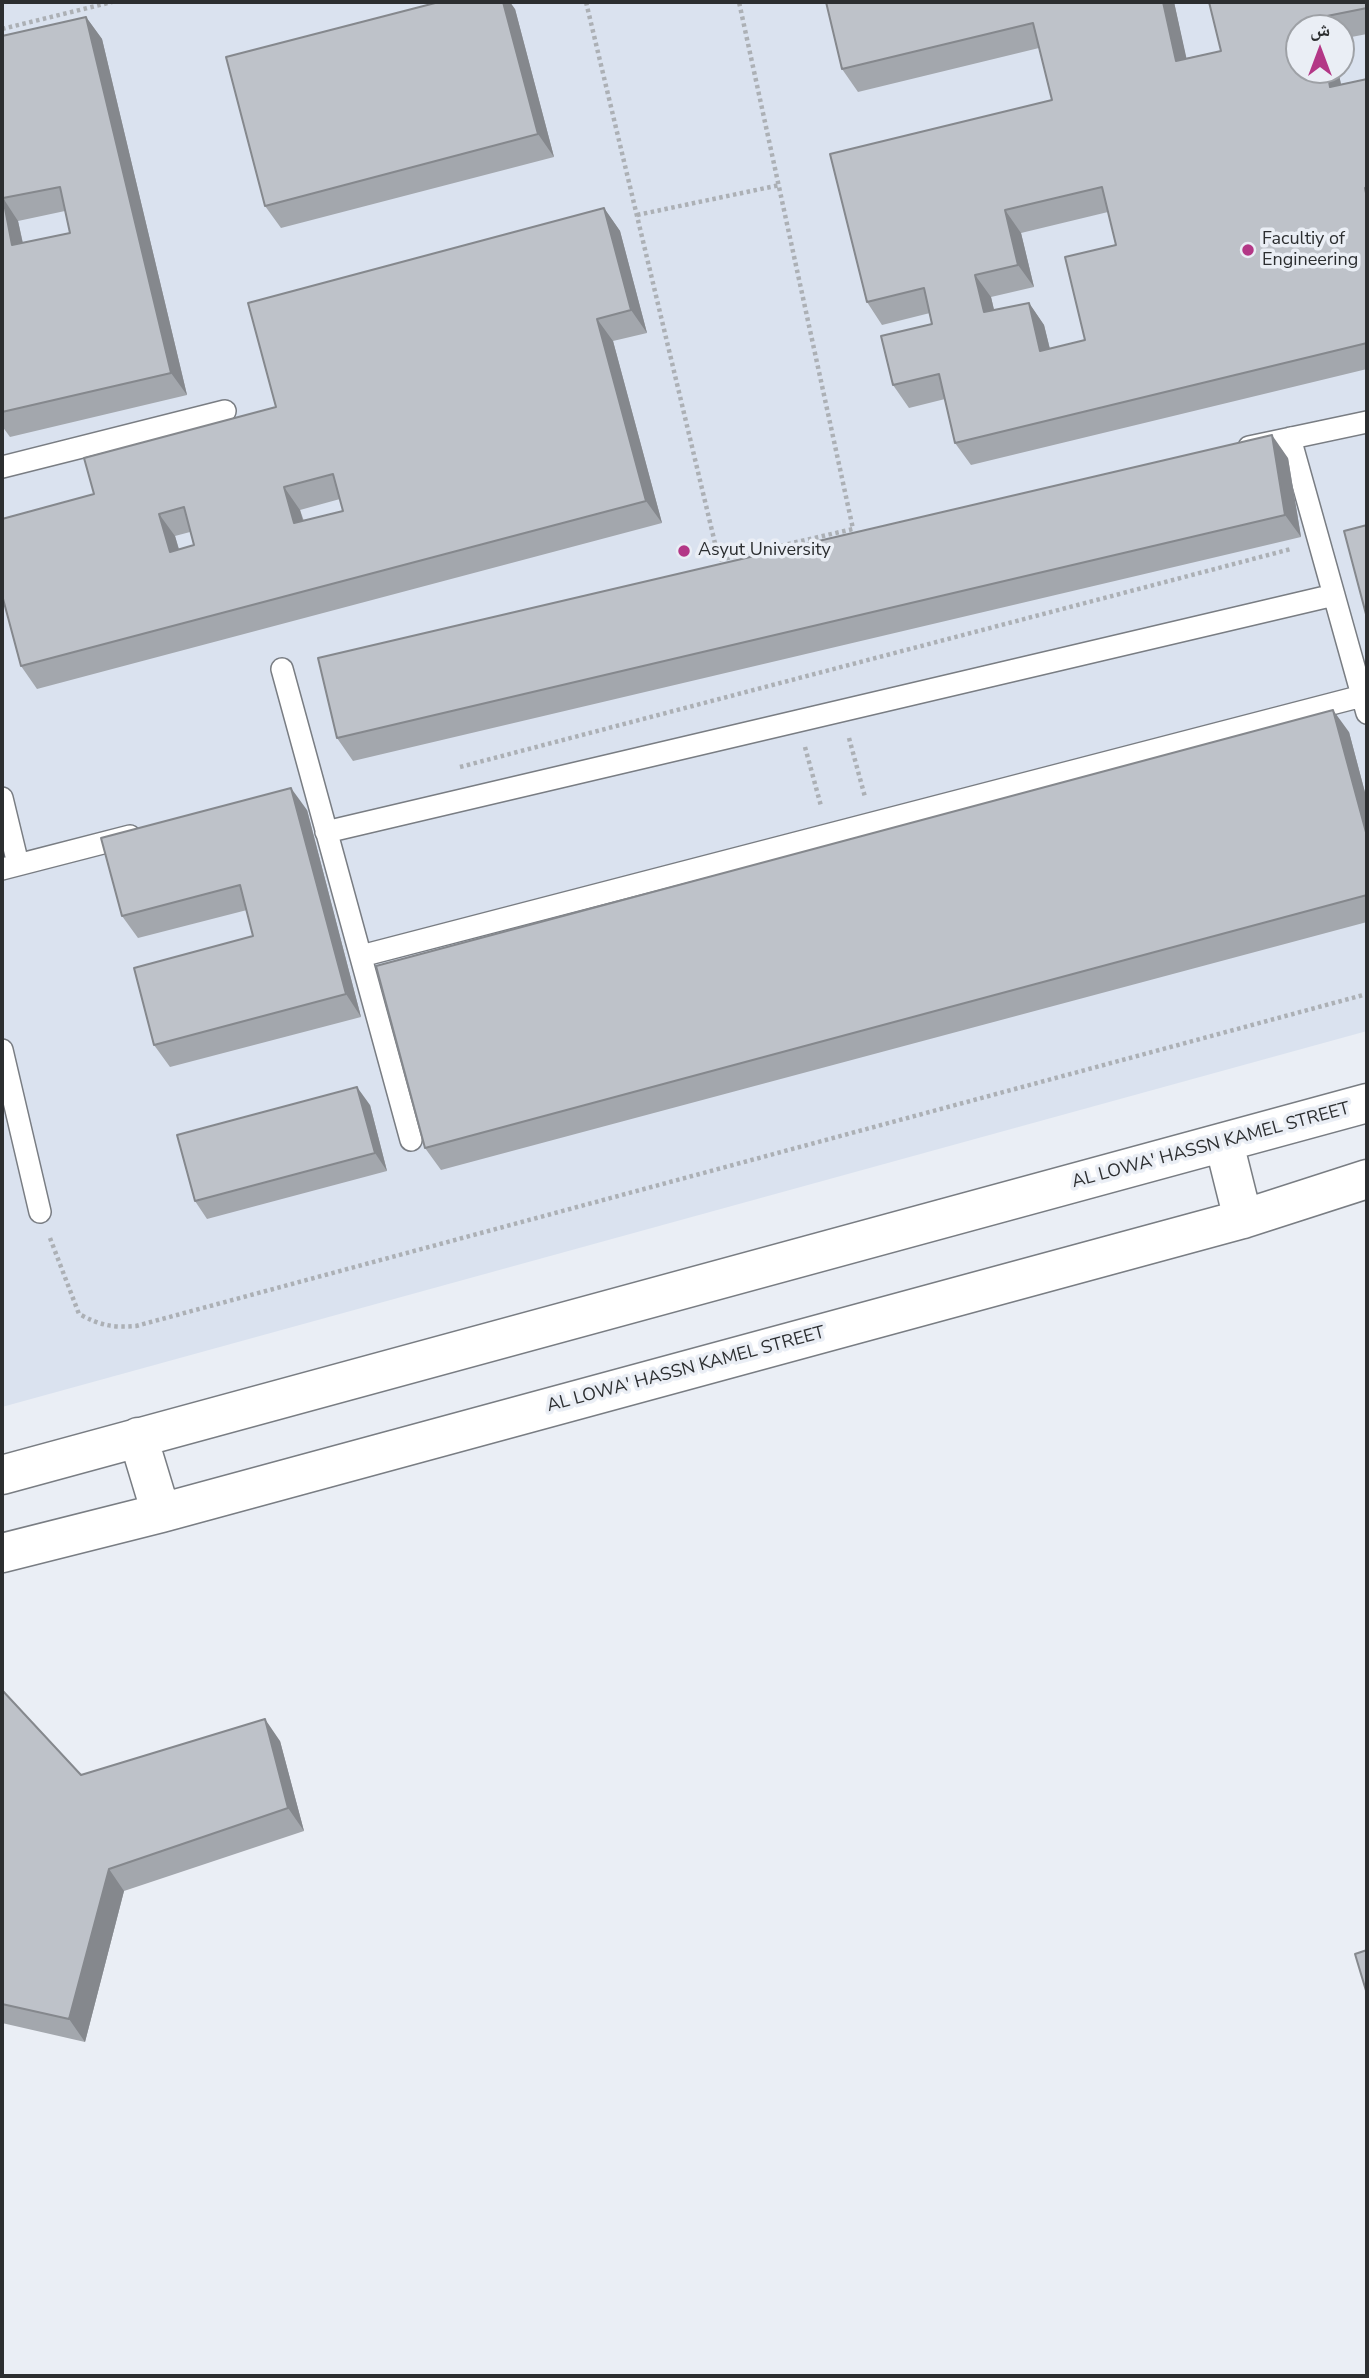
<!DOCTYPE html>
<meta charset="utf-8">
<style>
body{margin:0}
#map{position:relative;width:1369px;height:2378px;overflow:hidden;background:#eaeef5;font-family:"Nunito Sans","Noto Naskh Arabic",sans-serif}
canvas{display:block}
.frame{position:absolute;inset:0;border:4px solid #2c2e30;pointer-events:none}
.north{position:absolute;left:1285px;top:14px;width:70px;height:70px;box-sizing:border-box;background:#eaeef5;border:2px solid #9ea1a6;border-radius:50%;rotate:0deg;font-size:19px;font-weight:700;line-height:28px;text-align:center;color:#2c2e30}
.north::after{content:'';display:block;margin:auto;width:24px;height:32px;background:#b33786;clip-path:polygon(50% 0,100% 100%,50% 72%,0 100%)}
</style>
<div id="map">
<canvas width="1369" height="2378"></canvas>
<div class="frame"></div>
<div class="north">ش</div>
</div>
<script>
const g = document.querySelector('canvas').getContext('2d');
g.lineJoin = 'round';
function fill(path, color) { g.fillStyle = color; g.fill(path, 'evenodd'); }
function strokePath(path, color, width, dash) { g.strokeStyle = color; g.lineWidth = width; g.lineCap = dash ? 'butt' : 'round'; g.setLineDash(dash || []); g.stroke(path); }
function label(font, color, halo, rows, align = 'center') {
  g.font = font + ' "Nunito Sans",sans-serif'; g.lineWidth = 7; g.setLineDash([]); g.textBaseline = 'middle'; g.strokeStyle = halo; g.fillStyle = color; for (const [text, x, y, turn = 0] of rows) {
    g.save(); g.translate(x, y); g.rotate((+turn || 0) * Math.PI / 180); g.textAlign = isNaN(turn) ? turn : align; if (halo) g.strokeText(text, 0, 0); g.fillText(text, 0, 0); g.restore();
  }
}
const built = new Path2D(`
 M2 2H1367V1031L2 1407ZM1299 28H1341V70H1299Z`);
const path = new Path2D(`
 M586 2 719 560 853 529 739 2
 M2 29 112 2
 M637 215 780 185
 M849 738 865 797
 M805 747 821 806
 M460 767 1291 549
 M50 1238 79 1314C100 1325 111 1328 136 1326L1367 994`);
const service = new Path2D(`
 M1290 438 1367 713
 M1249 447 1367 422
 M2 467 225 411
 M282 669 411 1140
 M2 798 18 864
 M326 832 1334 595
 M2 869 130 836
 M361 956 1362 696
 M2 1050 40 1212`);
const secondary = new Path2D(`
 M1224 1143 1243 1219
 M138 1437 161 1513
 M2 1475 1367 1103
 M2 1553 161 1513 1243 1219 1367 1179`);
const wall = new Path2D(`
 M826 2H1174L1186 58 1221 51 1367 2V34L1341 39V28H1299V70H1338L1341 84 1367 79V369L971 465 955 443 945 399 909 408 893 385 932 324 930 313 882 325 867 302 1052 100 1039 48 858 92 842 69ZM1108 212 1116 245 1085 340 1050 349 1044 325 1029 303 994 310 991 297 1034 287 1021 233Z
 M515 9 554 157 281 228 265 206Z
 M86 17 102 39 187 395 10 437 2 426V36ZM65 211 70 233 23 243 18 221Z
 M604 208 620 231 647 333 613 341 662 523 37 689 21 666 94 494 276 407ZM340 499 343 511 304 521 300 510ZM190 532 194 545 179 549 175 536Z
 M1288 458 1301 537 353 761 337 738Z
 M1349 732 1367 800V922L441 1170 425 1148Z
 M307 810 361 1017 170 1067 154 1045 253 936 247 910 138 938 122 916Z
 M370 1105 387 1171 207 1219 195 1201Z
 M2 1690 81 1775 280 1741 304 1831 124 1891 85 2042 2 2023Z`);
const shadedWall = new Path2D(`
 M503 2H510L515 9 554 157 538 134Z
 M1163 2H1174L1192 83 1176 61Z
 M86 17 102 39 187 395 171 373Z
 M1317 18 1323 28H1318Z
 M1327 70H1338L1346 109 1330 87Z
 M3 198 18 221 28 268 12 245Z
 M604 208 620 231 647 333 631 310Z
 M1005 210 1021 233 1034 287 1018 265Z
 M975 275 991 297 1000 335 984 312Z
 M1029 303 1044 325 1056 374 1040 351Z
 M597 319 613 341 662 523 646 501Z
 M1272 435 1288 458 1301 537 1285 515Z
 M284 487 300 510 310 546 294 523Z
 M159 514 175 536 186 575 170 552Z
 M1333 710 1349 732 1367 800V836Z
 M291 788 307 810 361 1017 346 994Z
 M357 1087 370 1105 387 1171 375 1153Z
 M265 1719 280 1741 304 1831 288 1808Z
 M109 1869 124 1891 85 2042 69 2019Z`);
const building = new Path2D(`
 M439 2H503L538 134 265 206 226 57Z
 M826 2H1163L1176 61 1221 51 1209 2H1367V8L1317 18 1318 28H1299V70H1327L1330 87 1367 79V187L1365 188 1367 198V343L955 443 939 374 893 385 881 336 932 324 924 288 867 302 830 154 1052 100 1033 23 842 69ZM1102 187 1116 245 1065 257 1085 340 1040 351 1029 303 984 312 975 275 1018 265 1005 210Z
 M86 17 171 373 2 412V36ZM60 187 70 233 12 245 3 198Z
 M604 208 631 310 597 319 646 501 21 666 2 595V519L94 494 84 458 276 407 248 303ZM333 474 343 511 294 523 284 487ZM184 507 194 545 170 552 159 514Z
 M1272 435 1285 515 337 738 318 658Z
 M1367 525V618L1344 531Z
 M1333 710 1367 836V895L425 1148 376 966Z
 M291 788 346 994 154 1045 134 968 253 936 240 885 122 916 101 838Z
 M357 1087 375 1153 195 1201 177 1135Z
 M2 1690 81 1775 265 1719 288 1808 109 1869 69 2019 2 2004Z
 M1367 1950V1994L1355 1954Z`);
const markers = [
 [1248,250,7,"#b33786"],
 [684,551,7,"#b33786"]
];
const poiNames = [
 ["Facultiy of",1262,240],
 ["Engineering",1262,261],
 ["Asyut University",698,551]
];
const streetNames = [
 ["AL LOWA' HASSN KAMEL STREET",1211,1146,-15],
 ["AL LOWA' HASSN KAMEL STREET",686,1370,-15]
];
fill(built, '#dae2ef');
strokePath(service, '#797d83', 24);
strokePath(secondary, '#797d83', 41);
strokePath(path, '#acb0b5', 4.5, [3.5, 3.5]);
strokePath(service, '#fff', 21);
strokePath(secondary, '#fff', 38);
fill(wall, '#a3a7ad');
fill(shadedWall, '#85888d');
fill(building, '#bec2c9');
strokePath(building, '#85888d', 2);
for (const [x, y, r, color] of markers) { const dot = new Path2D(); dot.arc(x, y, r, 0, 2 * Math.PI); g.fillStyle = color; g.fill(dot); strokePath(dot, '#eaeef5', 2.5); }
label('18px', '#2c2e30', '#eaeef5', poiNames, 'left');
label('18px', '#2c2e30', '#eaeef5', streetNames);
</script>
